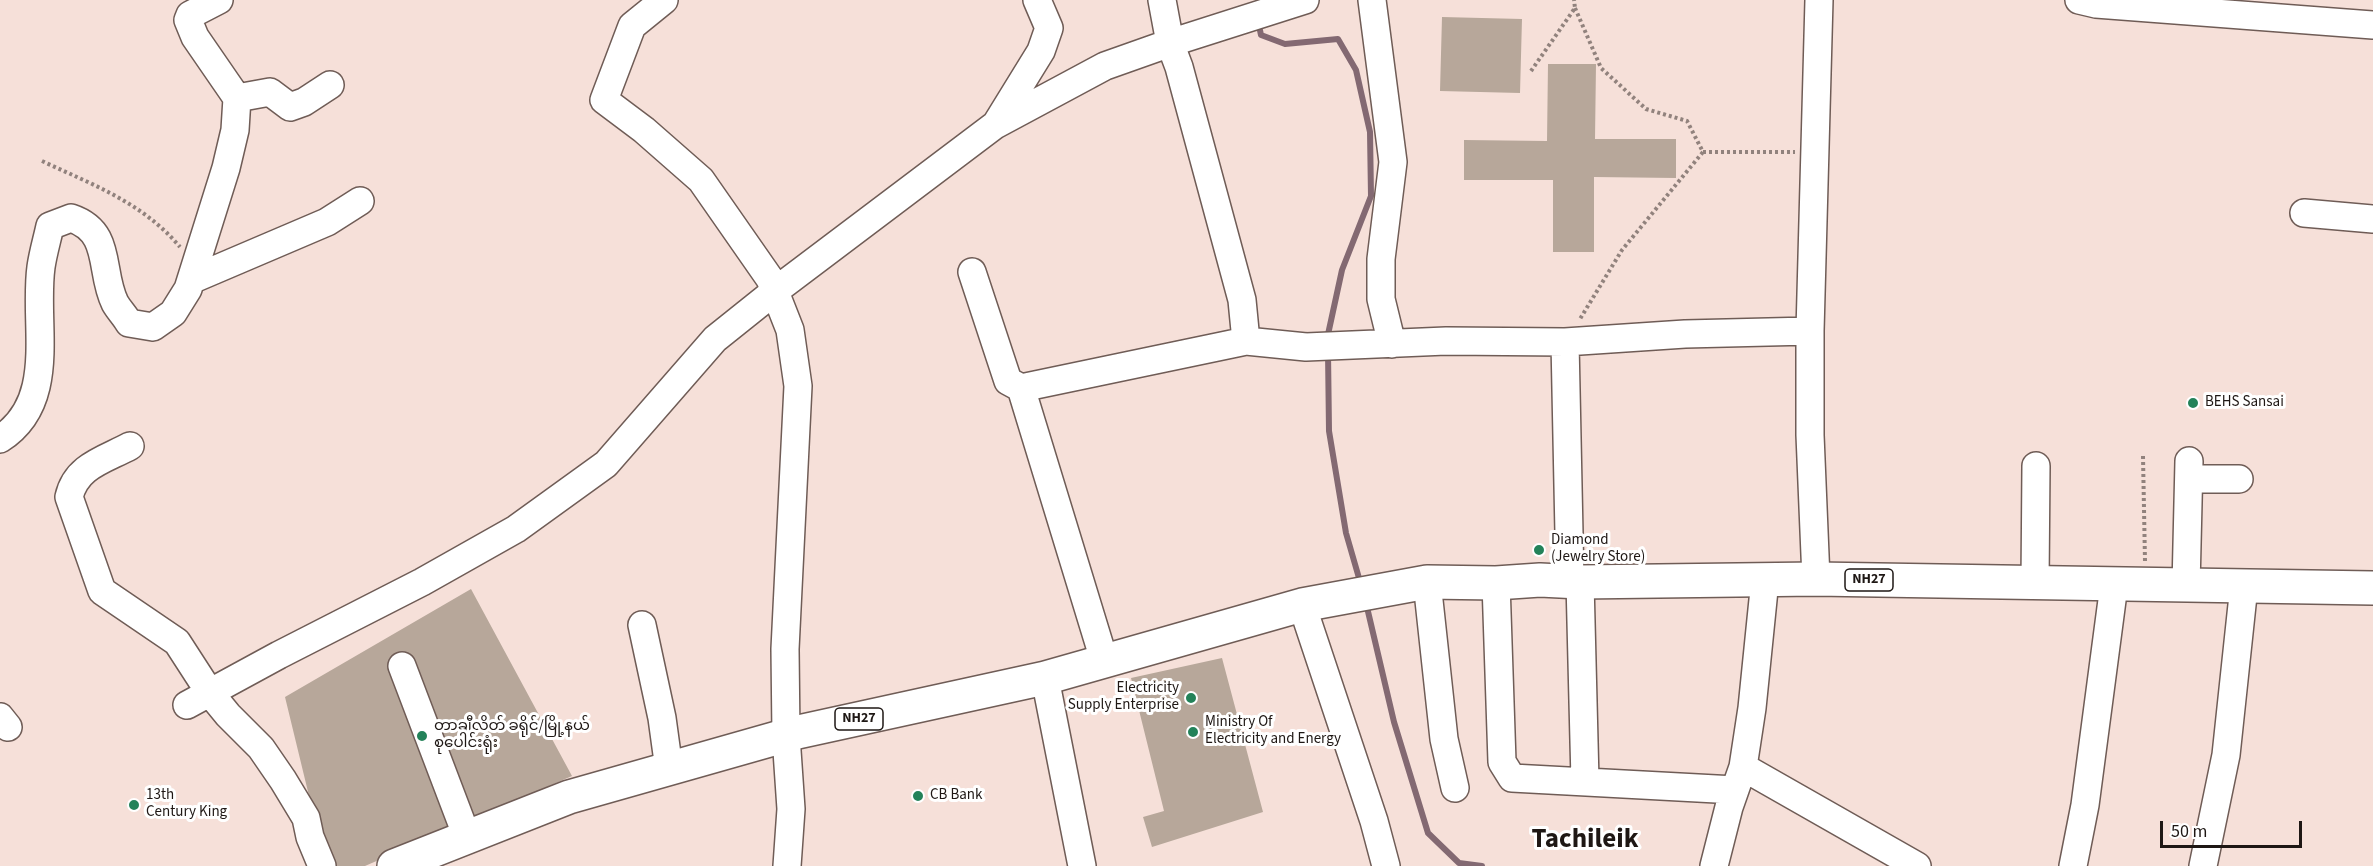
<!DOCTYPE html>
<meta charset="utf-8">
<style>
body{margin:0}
#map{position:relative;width:2373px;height:866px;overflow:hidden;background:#f6e0d9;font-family:"Source Sans 3",sans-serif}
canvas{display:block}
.scale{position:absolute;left:2160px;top:821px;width:142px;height:27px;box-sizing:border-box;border:3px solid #1e1714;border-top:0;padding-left:8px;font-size:18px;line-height:21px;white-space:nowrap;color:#1e1714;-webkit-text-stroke:4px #fff;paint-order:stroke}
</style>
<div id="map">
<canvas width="2373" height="866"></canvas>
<div class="scale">50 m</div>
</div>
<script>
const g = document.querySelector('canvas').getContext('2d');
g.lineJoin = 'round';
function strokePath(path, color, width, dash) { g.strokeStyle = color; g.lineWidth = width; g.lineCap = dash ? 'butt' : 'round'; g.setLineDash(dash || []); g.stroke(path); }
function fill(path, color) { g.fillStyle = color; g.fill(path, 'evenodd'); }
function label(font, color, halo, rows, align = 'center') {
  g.font = font + ' "Source Sans 3","Noto Sans Myanmar",sans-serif'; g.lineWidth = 6; g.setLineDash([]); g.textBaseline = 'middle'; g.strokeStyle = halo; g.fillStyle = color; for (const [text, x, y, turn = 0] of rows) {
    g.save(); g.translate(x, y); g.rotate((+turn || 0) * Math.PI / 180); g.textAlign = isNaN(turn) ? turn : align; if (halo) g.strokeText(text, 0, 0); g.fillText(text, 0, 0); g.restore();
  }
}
const stream = new Path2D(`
 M1258 21 1261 35 1285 44 1338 39 1356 70 1370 132 1371 196 1342 270 1327 339
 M1328 352 1329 431 1346 533 1361 585
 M1366 603 1394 722 1428 833 1459 863 1482 866`);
const building = new Path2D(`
 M1442 17 1522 19 1520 93 1440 91Z
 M1548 64H1596L1595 139H1676V178L1594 177V252H1553V180H1464V140L1547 141Z
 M471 589 572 776 365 866H326L285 697Z
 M1222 658 1263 812 1152 847 1143 817 1164 811 1131 678Z`);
const path = new Path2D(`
 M1575 8 1601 68 1646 109 1687 121 1703 152 1622 250 1580 319
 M1531 71 1575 8 1574 0
 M1703 152H1795
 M42 161C93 185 142 202 180 247
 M2143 456 2145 561`);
const minor = new Path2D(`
 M219 0 190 15 188 20 195 37 237 98
 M664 0 632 26 604 100 644 130 701 180 770 279 790 330 798 386 785 649 786 736 791 809 787 866
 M1372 0 1393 162 1381 259V299L1392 344
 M2079 0 2096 4 2373 25
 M996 124 1041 51 1049 28 1037 0
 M2304 213 2373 219
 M972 272 1008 381 1021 388 1246 341 1306 347 1446 341 1565 342 1685 334 1810 331
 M191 280 327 222 360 201
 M1246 341 1242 300 1179 67 1170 43 1305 0
 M1565 342 1570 582
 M1021 388 1105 663
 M0 439C59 401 33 325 41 267 43 253 47 240 50 226L71 218C113 232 99 271 115 303 119 310 125 316 129 323L153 327 173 313 188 289 226 168 235 130 237 98 270 92 290 107 304 102 330 85
 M130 446C104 460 76 466 69 497L102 591 177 642 210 693 228 715 261 748 283 780 306 818 310 837 322 866
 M2189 479H2239
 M1816 579 1810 435V331L1819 0
 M1427 582 1444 739 1455 788
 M1580 582 1585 781
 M1496 583 1502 762 1512 778 1735 790
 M2035 583 2036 466
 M2186 586 2189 461
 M1302 605 1374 821 1386 866
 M642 625 662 718 669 769
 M402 666 467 837
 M1045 678 1082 866
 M187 705 279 655 422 582 516 529 606 464 715 339 775 291 995 125 1105 66 1170 43 1162 0
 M0 717 8 727
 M1743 767 1917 866
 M1714 866 1729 807 1743 767 1752 708 1765 580
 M2073 866 2085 805 2114 585
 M2203 866 2226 755 2244 586`);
const major = new Path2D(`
 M394 866 569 797 798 732 1045 678 1302 605 1427 582 1496 583 1540 580 1580 582 1816 579 2373 588`);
const markers = [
 [2193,403,6,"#238259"],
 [1539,550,6,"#238259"],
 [1191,698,6,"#238259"],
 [1193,732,6,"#238259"],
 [422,736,6,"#238259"],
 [918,796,6,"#238259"],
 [134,805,6,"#238259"]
];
const shields = [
 [1869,580,48],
 [859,719,48]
];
const shieldNames = [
 ["NH27",1869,580],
 ["NH27",859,719]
];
const poiNames = [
 ["BEHS Sansai",2205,403],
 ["Diamond",1551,541],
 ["(Jewelry Store)",1551,558],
 ["Electricity",1179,689,"right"],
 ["Supply Enterprise",1179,706,"right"],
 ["Ministry Of",1205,723],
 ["Electricity and Energy",1205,740],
 ["တာချီလိတ် ခရိုင်/မြို့နယ်",434,727],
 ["စုပေါင်းရုံး",434,744],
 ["13th",146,796],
 ["Century King",146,813],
 ["CB Bank",930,796]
];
const townNames = [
 ["Tachileik",1585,841]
];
strokePath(stream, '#836972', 6);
fill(building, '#b7a79a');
strokePath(minor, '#6f5c56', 30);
strokePath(major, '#6f5c56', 36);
strokePath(path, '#91827d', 4, [3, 3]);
strokePath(minor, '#fff', 27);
strokePath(major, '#fff', 33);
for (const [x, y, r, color] of markers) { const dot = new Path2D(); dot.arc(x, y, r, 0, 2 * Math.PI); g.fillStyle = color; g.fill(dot); strokePath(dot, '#fff', 2); }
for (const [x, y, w] of shields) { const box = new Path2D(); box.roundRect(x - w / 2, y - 11, w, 22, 4.5); g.fillStyle = '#fff'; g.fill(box); strokePath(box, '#1e1714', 1.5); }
label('bold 14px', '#1e1714', null, shieldNames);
label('15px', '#1e1714', '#fff', poiNames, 'left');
label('bold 27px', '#1e1714', '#fff', townNames);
</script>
